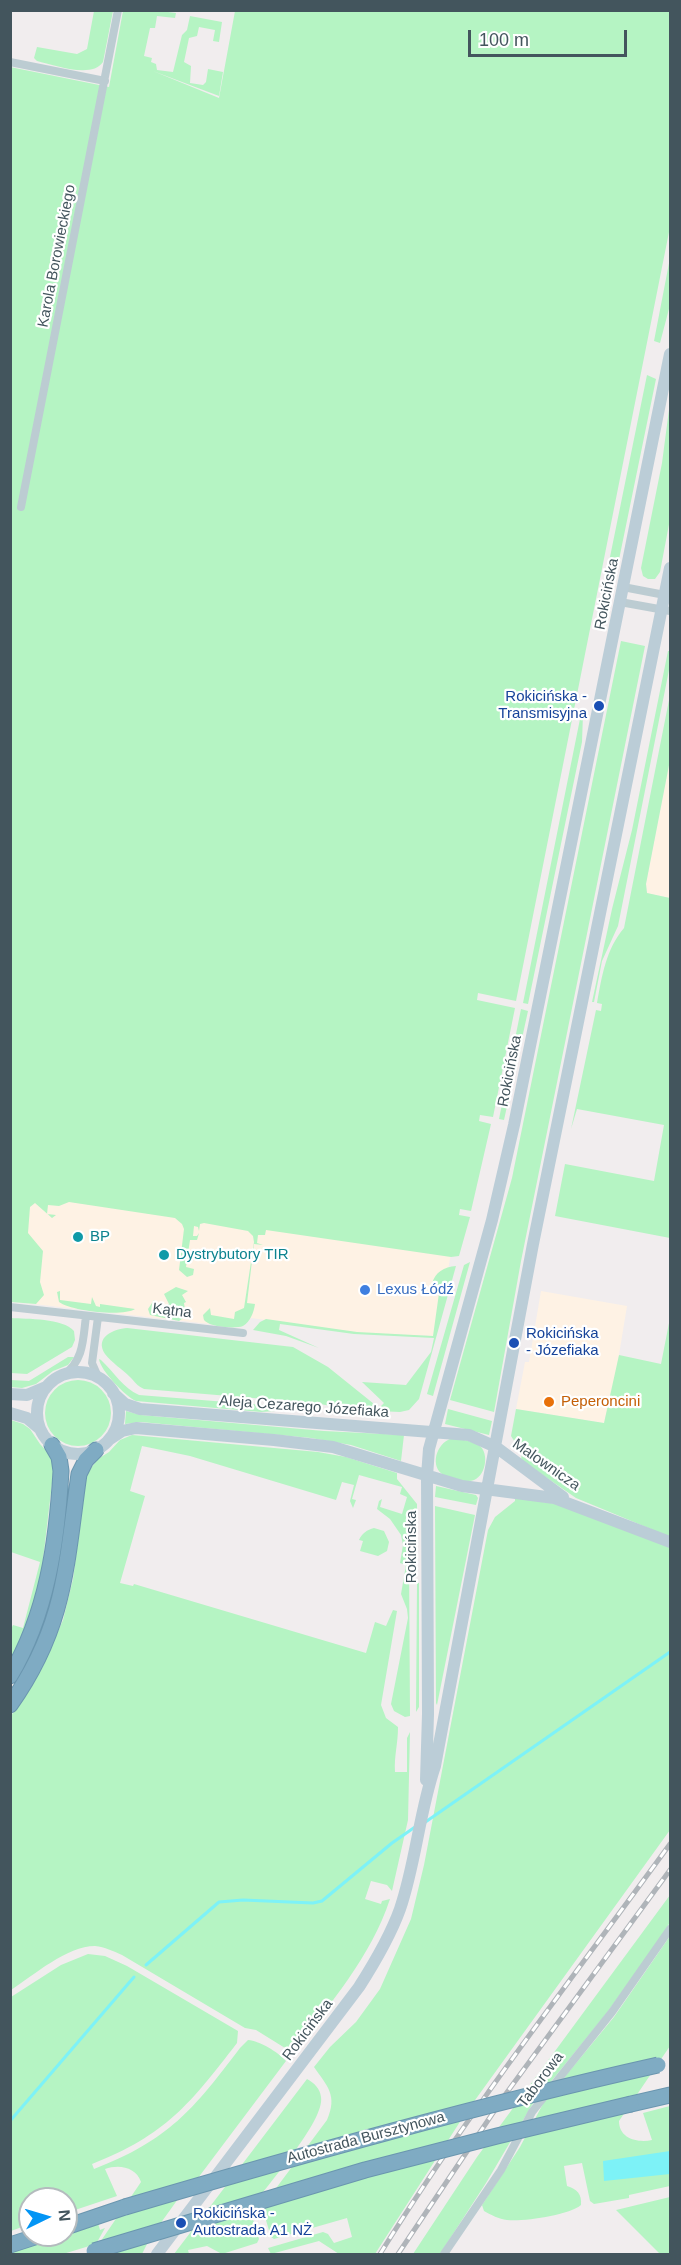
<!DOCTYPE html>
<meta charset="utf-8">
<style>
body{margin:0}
#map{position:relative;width:681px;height:2265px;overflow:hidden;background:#f1edee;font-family:Arial,sans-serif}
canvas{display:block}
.frame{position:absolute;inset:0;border:12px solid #43555d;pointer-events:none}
.north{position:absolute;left:18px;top:2187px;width:60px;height:60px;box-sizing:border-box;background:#fff;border:2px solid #b4bbbe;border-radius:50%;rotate:85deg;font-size:16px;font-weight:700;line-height:24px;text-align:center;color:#43555d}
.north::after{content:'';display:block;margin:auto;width:21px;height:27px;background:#0395f5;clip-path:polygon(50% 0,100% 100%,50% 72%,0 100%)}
.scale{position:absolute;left:468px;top:30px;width:159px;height:27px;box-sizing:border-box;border:3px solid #43555d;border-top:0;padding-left:8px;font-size:18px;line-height:21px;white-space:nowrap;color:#43555d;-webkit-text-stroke:4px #fff;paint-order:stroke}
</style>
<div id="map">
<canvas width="681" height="2265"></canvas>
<div class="frame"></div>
<div class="north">N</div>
<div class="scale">100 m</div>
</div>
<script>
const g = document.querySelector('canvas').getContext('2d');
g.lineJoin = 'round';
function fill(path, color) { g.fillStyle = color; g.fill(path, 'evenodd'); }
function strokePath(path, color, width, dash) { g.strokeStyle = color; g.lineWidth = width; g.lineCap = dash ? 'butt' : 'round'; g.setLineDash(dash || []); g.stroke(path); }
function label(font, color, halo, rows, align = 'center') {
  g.font = font + ' Arial,sans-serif'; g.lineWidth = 4.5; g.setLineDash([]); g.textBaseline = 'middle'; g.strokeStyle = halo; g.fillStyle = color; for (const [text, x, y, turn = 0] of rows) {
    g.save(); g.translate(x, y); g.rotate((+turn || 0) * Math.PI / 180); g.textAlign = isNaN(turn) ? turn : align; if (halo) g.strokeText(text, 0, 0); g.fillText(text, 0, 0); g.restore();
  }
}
const commercial = new Path2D(`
 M670 760V898L647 893 646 884Z
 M27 1196 451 1254 435 1336 355 1333 251 1318 243 1326 236 1327 16 1302Z
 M541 1291 627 1306 615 1379 604 1423 516 1409 525 1362H529Z`);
const green = new Path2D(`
 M94 11H113L103 62C92 79 54 65 37 61L34 58 37 47 77 54 87 49Z
 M123 11H160L176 13 175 18 157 16 155 28H150L144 56 152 58 151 62 156 64 157 70 173 72 182 35 187 30 190 16 222 22 219 42 213 41 215 30 199 27 197 36 189 38 184 62 191 66 190 83 203 85 206 82 208 69 223 72 219 96 153 71 219 98 235 11H670V227L516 1001 478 993 477 1000 515 1008 493 1117 480 1115 479 1121 491 1124 471 1211 460 1209 459 1215 470 1217 459 1256 451 1257 266 1230 265 1235H258L257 1243 263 1245 254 1244 247 1303 255 1304C254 1312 250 1322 243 1326 236 1329 214 1327 208 1323 203 1320 204 1320 203 1315L210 1308 211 1315 234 1319 235 1312 244 1308 254 1242 253 1236 248 1231 204 1223 200 1224 199 1231 198 1227 194 1226 193 1236H197L199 1233 197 1240H190L186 1267 194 1269 193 1275 187 1277 179 1270 184 1229 182 1224 175 1218 69 1202 59 1206 48 1205 47 1214 56 1215 52 1218 35 1203 30 1207 28 1233 43 1251 40 1282 44 1295 36 1304 11 1302 10 67 109 87Z
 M670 258V305L660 343 654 341Z
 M647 375 656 379 606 623 599 618V611Z
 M670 402V519L660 572 655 579H648L643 576 641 568 662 463Z
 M621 641 645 646 521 1261 494 1412 450 1400 512 1178Z
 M668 651H670V665L618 926 602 961 594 1002H592L612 909 632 830Z
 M670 695V760L646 884 647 893 670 898V1238L555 1216 565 1164 654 1181 664 1125 577 1109 571 1129 596 1010 601 1011 602 1004 597 1003C602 976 606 949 624 928Z
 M581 714H583L582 742 528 1004 523 1003Z
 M521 1009 528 1011 504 1120 499 1119Z
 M470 1262 433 1396 427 1394 464 1265Z
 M456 1266 419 1399 409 1410 400 1412 355 1410 314 1403 144 1389C137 1386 135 1382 130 1377 122 1369 112 1363 105 1354 94 1337 114 1329 127 1328L293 1347 328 1367 379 1408 384 1403 362 1382 406 1385 431 1352 434 1338 354 1334 280 1324 279 1330 319 1348 286 1336 253 1330 260 1322 266 1319 357 1332 433 1336 440 1286 432 1284C435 1272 444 1267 456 1266Z
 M176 1287 188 1291 182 1295 186 1302 184 1303 186 1316 179 1321 150 1315 148 1309 154 1300 160 1309 169 1304 164 1294Z
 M60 1291V1300L91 1304 92 1297 96 1306 100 1307V1304L135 1309C123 1317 71 1311 59 1302L57 1292Z
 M11 1318C27 1319 63 1318 74 1331L75 1340 72 1347 27 1374 11 1373Z
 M670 1318V1537L576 1498 521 1460 522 1453 511 1436 516 1409 604 1423 619 1355 661 1364Z
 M68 1357H74L68 1365 53 1371 36 1384 22 1388 11 1387 10 1380 29 1381Z
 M99 1359 101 1360C114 1372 123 1388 139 1395L289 1407V1410L261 1412 136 1401C126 1397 100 1370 99 1359Z
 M45 1413a33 33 0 1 1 66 0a33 33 0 1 1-66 0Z
 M448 1409 492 1421 489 1435 445 1424Z
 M126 1411 141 1415 324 1431 404 1435 401 1461 351 1445 311 1438 141 1422 125 1424Z
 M11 1420 23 1424 30 1429 40 1444 51 1456 54 1466 41 1577 35 1606 11 1662V1629L13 1625 23 1628 40 1562 11 1552Z
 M132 1435 318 1452 346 1457 397 1473V1479L417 1504V1522L409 1560 410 1716 405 1717 394 1711 391 1704 408 1618 407 1609 401 1594 406 1565 400 1563 403 1545 401 1535 390 1519 377 1509 379 1501 382 1499 380 1507 402 1514 407 1497 400 1494 402 1487 359 1475 352 1499 356 1500 353 1508 350 1501 354 1485 342 1482 336 1500 190 1456 142 1446 130 1491 145 1496 120 1583 133 1586 134 1584 366 1653 375 1622 386 1626 393 1610 397 1611 381 1705 386 1718 398 1727C398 1744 394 1756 395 1772H407V1738L410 1732 408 1820 392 1891 387 1885 371 1881 365 1899 381 1904 382 1901 390 1899C371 1957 330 2003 294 2052L285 2048 256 2030 245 2028 122 1955C113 1951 105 1947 95 1946 67 1946 34 1975 11 1990V1716L42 1668 63 1620 73 1579 87 1473 98 1459 109 1452 120 1440Z
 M454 1438C463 1440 475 1441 481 1447 490 1457 484 1481 469 1481 463 1482 447 1478 442 1474 429 1464 438 1440 454 1438Z
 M436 1486 476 1495 478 1498 476 1505 435 1497Z
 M515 1498 556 1504 670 1547V1830L465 2114 375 2254H339L319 2241 271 2254 268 2248 323 2232 328 2234 334 2243 352 2237 347 2218 274 2239 271 2237 262 2207 327 2120C338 2095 327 2086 314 2067L330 2047 356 2022 380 1989 411 1919 424 1865 488 1530 495 1517 515 1501Z
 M435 1506 475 1515 437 1705 436 1703Z
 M374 1528 384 1531 389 1542 387 1551 378 1556 360 1551 363 1541 359 1540C362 1533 367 1530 374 1528Z
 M417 1583H419V1707L416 1712Z
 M670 1895V1922L663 1935 606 2014 532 2105 486 2183 440 2254H413L477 2157Z
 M670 1936V2046L619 2121C619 2139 638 2143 652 2140L643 2113 670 2106V2186L629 2195V2198L594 2204 590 2201 582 2163 564 2166 567 2186C577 2189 582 2194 581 2205 569 2215 523 2222 507 2220 499 2219 491 2215 484 2211L482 2205 520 2147 544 2102 614 2017Z
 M88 1954 105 1956 127 1966 238 2031 237 2043C190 2104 166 2135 92 2164L94 2169C169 2140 193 2110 240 2048L248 2040C260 2041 278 2052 286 2061L192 2186 178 2199 150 2238 142 2254H92L141 2182C136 2167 119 2164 105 2169L117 2196 66 2213V2199H30V2224L11 2231V1997L61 1965Z
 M307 2079C314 2083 320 2088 321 2097 325 2121 267 2185 252 2207L251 2213 259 2239 257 2243 222 2254 207 2246 188 2250 189 2254H174Z
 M670 2197V2254H660L616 2210Z
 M98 2223 100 2230 105 2228 96 2244 63 2254H11L10 2252Z`);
const water = new Path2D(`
 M670 2151V2174L604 2181 603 2161Z`);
const stream = new Path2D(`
 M424 1823 670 1652
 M146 1965 219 1902 243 1900 313 1903 322 1901 392 1843 415 1827
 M10 2121 134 1977`);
const street = new Path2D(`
 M10 62 105 81
 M21 507 118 10
 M623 587 670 596
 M620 602 670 611
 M10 1307 243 1333
 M98 1317 92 1363 99 1379
 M64 1375C84 1360 83 1339 86 1316
 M444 2254 501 2170 532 2112 612 2012 670 1929`);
const secondary = new Path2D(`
 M37 1413a41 41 0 1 1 82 0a41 41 0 1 1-82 0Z
 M113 1393 125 1404 140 1409 469 1435 496 1447 563 1497
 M10 1394 27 1395 46 1387
 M10 1413 27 1418 40 1429
 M110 1439 122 1431 136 1428 274 1440 333 1447 462 1486 554 1498 670 1542
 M426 1780 428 1714 427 1476 429 1449 492 1220 514 1125 670 354
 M157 2254 359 1987C375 1962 390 1937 400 1909 416 1862 419 1813 435 1766L533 1244 670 568`);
const highway = new Path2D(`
 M10 1676C47 1614 57 1542 61 1471L59 1457 52 1445
 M10 1705C66 1626 66 1565 79 1474L86 1460 96 1450
 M631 2104 670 2095
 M66 2227 125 2207
 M10 2245 41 2235`);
const rail = new Path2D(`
 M380 2254C468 2112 572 1979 670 1844
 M398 2254 505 2095 670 1870`);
const highwayBridge = new Path2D(`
 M125 2207C302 2155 479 2105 658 2065
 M94 2251 365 2170 497 2136 631 2104`);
const markers = [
 [599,706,6,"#1a4fb4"],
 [78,1237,6,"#0f9aa8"],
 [164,1255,6,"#0f9aa8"],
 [365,1290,6,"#3f7fe0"],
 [514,1343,6,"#1a4fb4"],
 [549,1402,6,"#e8710a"],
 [181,2223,6,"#1a4fb4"]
];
const streetNames = [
 ["Karola Borowieckiego",57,256,-79],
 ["Rokicińska",607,594,-79],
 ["Rokicińska",510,1071,-79],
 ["Kątna",172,1311,7],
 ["Aleja Cezarego Józefiaka",304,1407,4],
 ["Malownicza",546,1465,35],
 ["Rokicińska",412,1547,-90],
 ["Rokicińska",308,2030,-53],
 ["Taborowa",541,2080,-53],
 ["Autostrada Bursztynowa",366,2138,-15]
];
const transitNames = [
 ["Rokicińska -",587,697,"right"],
 ["Transmisyjna",587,714,"right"],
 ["Rokicińska",526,1334],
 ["- Józefiaka",526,1351],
 ["Rokicińska -",193,2214],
 ["Autostrada A1 NŻ",193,2231]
];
const cultureNames = [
 ["BP",90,1237],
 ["Dystrybutory TIR",176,1255]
];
const shopNames = [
 ["Lexus Łódź",377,1290]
];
const foodNames = [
 ["Peperoncini",561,1402]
];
fill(commercial, '#fef2e4');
fill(green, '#b5f4c3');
fill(water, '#7df2f7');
strokePath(stream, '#7df2f7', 3);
strokePath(highway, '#6a96af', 17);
strokePath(street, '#bcccd2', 8);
strokePath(secondary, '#bbcdd7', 12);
strokePath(highway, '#7fabc3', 15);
strokePath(rail, '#afb4b9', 5);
strokePath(rail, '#fff', 3, [9]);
strokePath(highwayBridge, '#6a96af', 17, []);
strokePath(highwayBridge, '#7fabc3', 15);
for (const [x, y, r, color] of markers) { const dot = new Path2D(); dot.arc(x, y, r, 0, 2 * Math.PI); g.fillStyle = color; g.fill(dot); strokePath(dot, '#fff', 2); }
label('15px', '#43555d', '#fff', streetNames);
label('15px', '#164399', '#fff', transitNames, 'left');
label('15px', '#0d838f', '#fff', cultureNames, 'left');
label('15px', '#366cbe', '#fff', shopNames, 'left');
label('15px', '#c56008', '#fff', foodNames, 'left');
</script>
